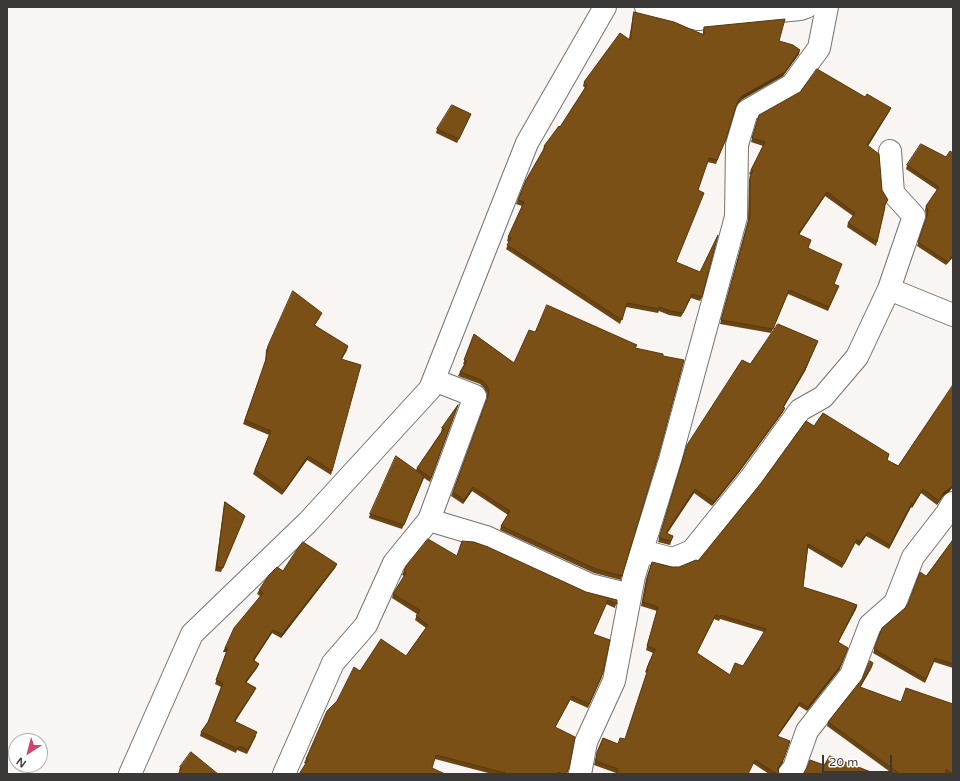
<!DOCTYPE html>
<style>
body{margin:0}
#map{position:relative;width:960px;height:781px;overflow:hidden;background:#f8f5f2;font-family:"Varela Round",sans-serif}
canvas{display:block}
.frame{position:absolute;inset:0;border:8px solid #3a3938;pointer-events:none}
.north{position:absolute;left:8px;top:733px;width:40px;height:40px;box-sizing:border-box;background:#fff;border:1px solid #b0b0af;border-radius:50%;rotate:216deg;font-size:11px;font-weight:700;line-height:16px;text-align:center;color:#3a3938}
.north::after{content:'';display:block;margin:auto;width:14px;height:18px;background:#d2446f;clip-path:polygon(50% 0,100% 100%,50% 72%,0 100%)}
.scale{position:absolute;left:822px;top:755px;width:70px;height:18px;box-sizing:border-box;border:2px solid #3a3938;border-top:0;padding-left:5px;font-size:12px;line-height:14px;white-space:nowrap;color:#3a3938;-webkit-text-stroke:3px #fff;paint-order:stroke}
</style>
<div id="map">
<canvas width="960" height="781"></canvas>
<div class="frame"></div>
<div class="north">N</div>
<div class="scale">20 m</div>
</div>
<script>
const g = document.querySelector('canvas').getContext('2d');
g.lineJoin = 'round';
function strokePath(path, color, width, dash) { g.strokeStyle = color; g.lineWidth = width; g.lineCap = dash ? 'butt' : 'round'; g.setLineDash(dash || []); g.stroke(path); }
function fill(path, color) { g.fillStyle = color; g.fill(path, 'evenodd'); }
const street = new Path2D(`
 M646 7 698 19 800 9 806 7
 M889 289 953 315
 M429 520 486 537 590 585 630 595
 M642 551 673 559 692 551 750 479 800 410 823 397 857 357 889 289 914 216 893 193 890 151
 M130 774 192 634 308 522 430 389 527 143 605 7
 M284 774 333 663 366 625 394 563 429 520 475 396 434 380
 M580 774 586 742 614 681 634 576 670 460 736 217 737 145 747 111 792 85 819 48 827 7
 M789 774 794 768 807 731 851 675 870 625 895 603 913 557 947 513 953 503`);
const wall = new Path2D(`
 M634 12 703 34V31L704 27 779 41 799 54 783 76 741 100 736 106 726 139 716 164 707 162 698 190 676 262 702 297 700 301 691 298 681 317 669 315 659 311 658 313 626 307 620 324 506 249 509 242 507 241 508 237 522 206 516 204 526 180 543 151V150L544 146 560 127 585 88 583 86 584 82 629 39 633 15Z
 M865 97 891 108 889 112 868 146 886 204 885 207 877 242 876 246 847 227 848 223 853 216 825 196 799 235 834 284 837 290 828 311 788 294 771 333 720 324 748 220 749 180 751 175 749 174 763 146 751 142 758 119Z
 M471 114 457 143 436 133 437 129Z
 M953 153V257L946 265 917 246 926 220V214L925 210 926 206 937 190 906 169 907 165 946 157Z
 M320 317 315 325 347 350 342 359 332 471 331 475 307 460 282 495 253 474 269 435 243 424 265 363 266 350 268 346Z
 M535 332 636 349 622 576 621 580 594 573 500 530 501 526 508 515 472 491 463 504 451 496 487 400V394L484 388 480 384 458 376 464 364H463L474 334 514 363Z
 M816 345 805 371 784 407 783 412 740 471 712 506 694 493 667 534 673 536 670 545 658 542 686 449 750 364Z
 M458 405 430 482 424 478 402 529 369 518 370 514 416 470 417 468 441 432 442 428Z
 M814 426 887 460 950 491 943 496 937 505 921 493 912 508 911 507 889 549 866 536 859 546 855 543 842 568 808 548 803 587 857 605 856 609 838 643 840 669 807 711 799 706 778 736 783 762 778 769 779 774H769L754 764 616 773 594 765 596 756 603 738 618 744 625 739 647 673 645 672 653 653 646 650 657 611 641 606 646 579 652 562 672 567H679L698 561ZM714 619 719 621 720 619 764 632 743 666 730 675 697 653Z
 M225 502 245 516 221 572 215 571 224 506Z
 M953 540V668L934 662 925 683 873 653 882 628 905 608 926 576Z
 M457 556 586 592 617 600 615 608 606 604 593 634 602 677 588 708 570 700 555 728 569 768 567 774H492L435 759 306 764 304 763 306 759 337 701 360 671 406 656 426 628 415 620 417 614 392 598 393 594 404 576 402 575 406 566Z
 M337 564 335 568 281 638 272 633 254 660 259 664 257 668 246 682 256 688 254 692 235 721 256 736 247 754 237 750 236 753 200 736 201 732 208 722 221 687 215 684 226 652H223L225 648 260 596 257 594 259 590 283 571Z
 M872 667 860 688 953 774H893L827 726 828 722Z
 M180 767 218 774 179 771Z`);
const shadedWall = new Path2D(`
 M800 50 799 54 783 76 741 100 735 107 737 103 742 96Z
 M891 108 889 112 866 149 867 145Z
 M827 192 825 196 796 238 798 234Z
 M953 255V257L946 265 948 262Z
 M322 313 320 317 312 329 314 325Z
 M818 341 805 371 781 411 783 407Z
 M348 346 347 350 339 363 341 359Z
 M785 408 783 412 740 471 712 506 714 502Z
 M308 456 307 460 282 495 284 491Z
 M953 485V487L950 491 943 496 937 505 939 501 944 492Z
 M473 487 472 491 463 504 464 500Z
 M695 489 694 493 664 537 666 533Z
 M923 489 921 493 912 508 913 504Z
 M912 503 911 507 889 549 890 545Z
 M868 532 866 536 859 546 860 542Z
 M337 564 335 568 281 638 282 634Z
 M857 605 856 609 836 646 838 642Z
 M273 630 272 633 252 664 253 660Z
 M225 648H228L226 652H223Z
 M848 648 840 669 807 711 808 707Z
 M873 663 872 667 858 691 860 687Z
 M259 664 257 668 244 686 245 682Z
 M256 688 254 692 233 725 234 721Z
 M800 702 799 706 775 740 777 736Z
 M784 758 783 762 777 772 778 768Z`);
const building = new Path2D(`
 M634 12 674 22 704 35V27L785 19 779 41 793 45 800 50 785 72 742 96 737 103 726 139 717 160 709 158 698 190 704 193 676 262 700 272 718 235 702 297 692 294 683 313 670 311 660 307 659 309 627 303 622 320 507 245 511 238 508 237 524 202 518 200 526 180 545 147 544 146 559 126 560 127 587 85 584 82 620 33 630 40Z
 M817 69 865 97 867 94 891 108 867 145 879 154 882 190 888 200 884 206 885 207 877 242 848 223 855 213 827 192 798 234 811 240 808 248 842 264 834 284 839 286 829 307 789 290 773 329 721 320 750 216V176L753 171 751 170 765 142 752 138 759 115 800 92Z
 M452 105 471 114 459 139 437 129Z
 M921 144 946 157 950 151 953 153V255L948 262 918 242 927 216 928 210 926 206 939 187 907 165Z
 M293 291 322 313 314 325 348 346 341 359 361 365 332 471 308 456 284 491 255 470 271 431 245 420 266 359 268 346Z
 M547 305 637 345 635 348 663 354V356L684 360 659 453 622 576 596 569 501 526 510 511 473 487 464 500 453 492 488 396 489 390 486 384 481 380 460 372 467 361 464 360 474 334 514 363 529 330 535 332Z
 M778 324 818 341 806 367 783 407 785 408 742 467 714 502 695 489 666 533 673 536 671 541 659 538 687 445 742 360 750 364Z
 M953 385V485L951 487 944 492 939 501 923 489 913 504 912 503 890 545 868 532 860 542 857 539 844 564 808 544 803 587 844 600 857 605 838 642 848 648 841 665 808 707 800 702 777 736 790 741 784 758 778 768 779 774H777L755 760 748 774H616L618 769 596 761 597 752 603 738 618 744 620 738 625 739 648 669 647 668 655 649 647 646 658 607 643 602 648 575 652 562 672 567H679L696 560 698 561 762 482 806 421 814 426 823 413 889 454 887 460 898 466ZM716 615 720 617 721 615 766 629 743 666 735 663 730 675 697 653Z
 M458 405 431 478 417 468 444 429 442 428Z
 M396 456 424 476 404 525 370 514Z
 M225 502 245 516 223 568 217 567Z
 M428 539 457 556 462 541 474 542 488 547 586 592 617 600V604L608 600 593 634 610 640 603 673 589 704 572 696 555 727 575 737 569 768 566 774H562L558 772 557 774H509L436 755 432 768 445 774H299L308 760 306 759 327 711 337 701 354 667 360 671 381 639 406 656 428 625 416 616 420 610 393 594 406 573 404 571 406 566Z
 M953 540V664L935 658 926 679 874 649 882 628 905 608 908 604 920 572 926 576Z
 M303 542 337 564 282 634 273 630 253 660 259 664 245 682 256 688 234 721 257 732 248 750 239 746 238 749 201 732 208 722 223 683 216 680 228 648H225L234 628 263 593 259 590 269 575 277 567 283 571 294 554Z
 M870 661 873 663 860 687 901 702 906 688 953 704V774L946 769 945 774H900L828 722 862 679Z
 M191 752 218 774H178L182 768 180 767Z
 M830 756 876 774H803L807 768 810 760 824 765Z`);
strokePath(street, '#757270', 24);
strokePath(street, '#fff', 22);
fill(wall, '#6a4513');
fill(shadedWall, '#56380f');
fill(building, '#7b5016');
strokePath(building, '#56380f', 1);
</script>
